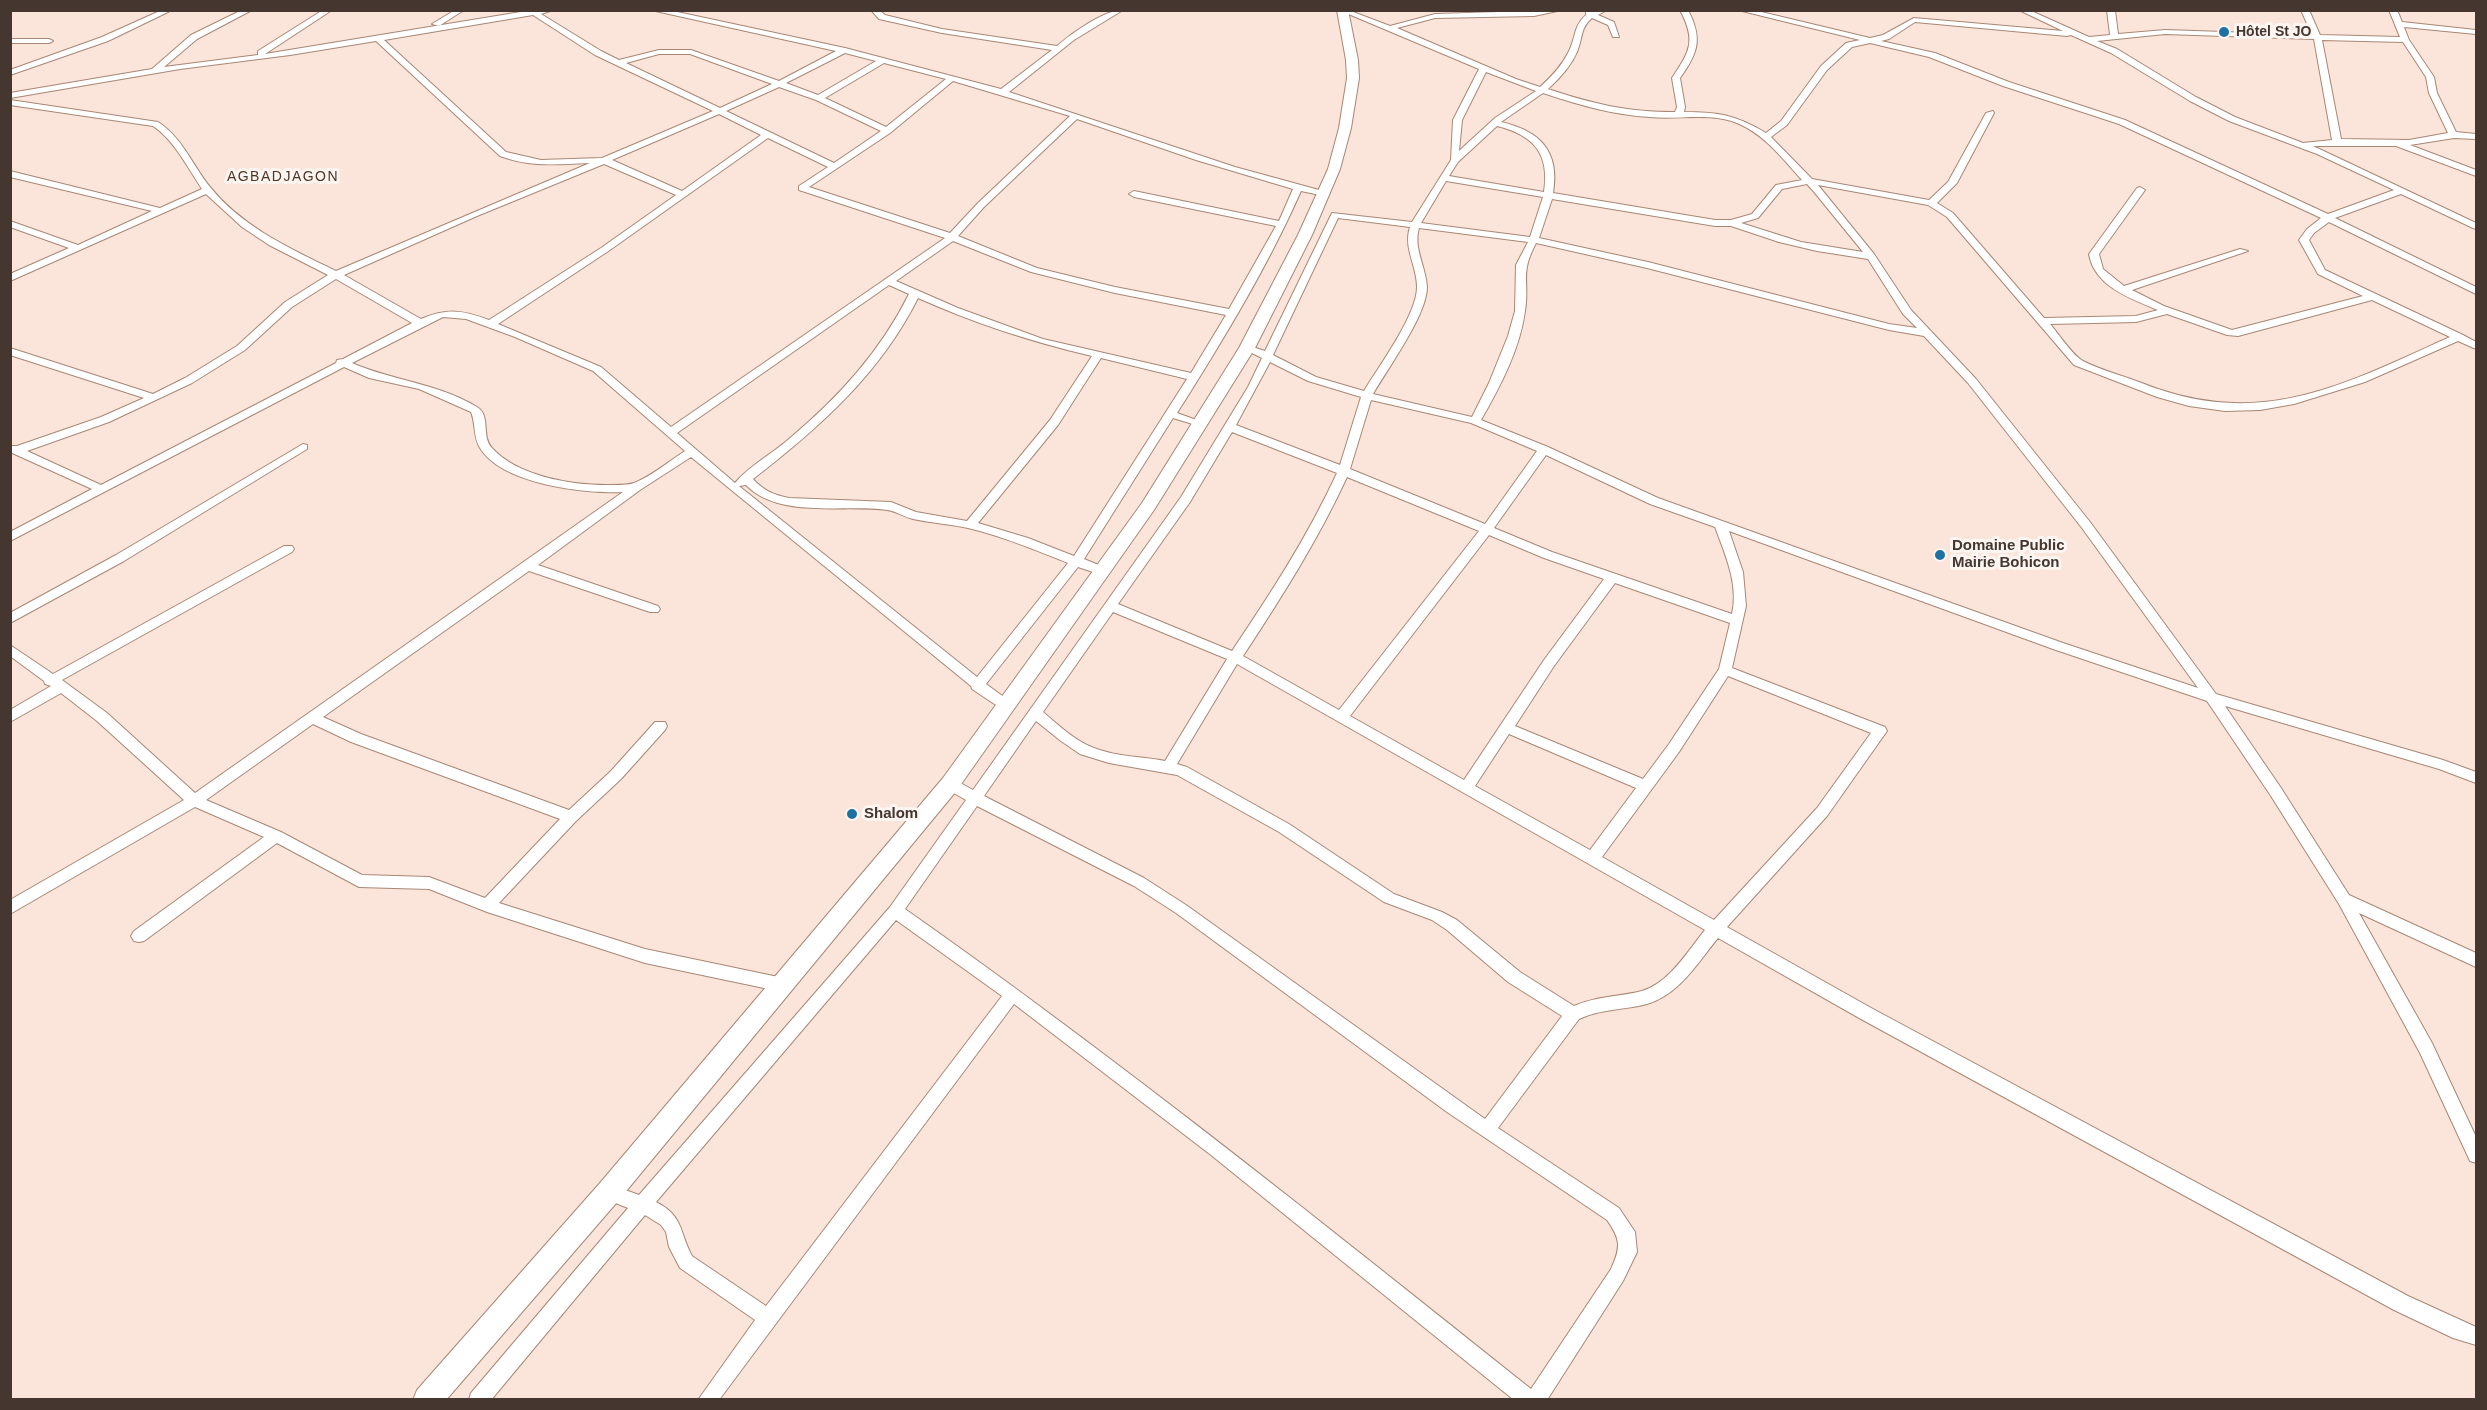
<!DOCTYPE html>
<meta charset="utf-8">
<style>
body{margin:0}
#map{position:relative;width:2487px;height:1410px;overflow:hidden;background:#fbe4d9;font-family:Helvetica,sans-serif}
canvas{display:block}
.frame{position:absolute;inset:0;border:12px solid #45372f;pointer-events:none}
</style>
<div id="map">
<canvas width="2487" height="1410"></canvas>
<div class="frame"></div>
</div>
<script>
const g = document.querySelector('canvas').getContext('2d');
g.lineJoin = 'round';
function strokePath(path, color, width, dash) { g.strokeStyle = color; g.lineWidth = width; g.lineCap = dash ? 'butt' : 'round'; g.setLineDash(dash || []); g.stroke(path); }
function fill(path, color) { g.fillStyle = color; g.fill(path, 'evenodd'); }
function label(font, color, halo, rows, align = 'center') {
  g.font = font + ' Helvetica,sans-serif'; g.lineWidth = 6; g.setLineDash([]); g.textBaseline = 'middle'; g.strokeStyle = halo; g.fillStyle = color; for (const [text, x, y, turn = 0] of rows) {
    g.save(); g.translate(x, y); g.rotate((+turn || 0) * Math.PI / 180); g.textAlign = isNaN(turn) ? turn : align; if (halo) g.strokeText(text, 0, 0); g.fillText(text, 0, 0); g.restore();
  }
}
const minor = new Path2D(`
 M162 10H172L108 41 10 75V70L102 37Z
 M242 10H252L197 39 164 67 258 55V51L323 10H332L265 54 533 10H553L541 14 601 51 619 60 659 50H691L779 81 836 51 651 10H668L845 48 1001 89 1052 50 942 33 879 19 871 10H879L885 15 942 29 1057 46C1072 33 1104 10 1123 10L1074 40 1009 92 1235 167 1330 193 1325 196 1301 191C1267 268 1222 342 1177 413L1205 423 1199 426 1173 418 1084 559 1106 568 1108 571 1106 574 1102 575 1078 567 986 684 1012 703 1014 706 1012 709H1002L972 689 971 686 691 457 640 490 538 565 658 606 660 609 658 612H650L529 571 323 717 361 734 569 810 611 771 655 722H665L667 726 665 730 621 779 576 821 499 903 645 949 783 978 789 980 791 985 789 990 783 992 645 963 487 912 429 889 359 887 277 843 144 941 139 942 134 941 131 936 134 931 264 837 195 807 10 914V900L184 800 97 721 61 693 10 722V710L51 686 45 684 44 681 10 656V645L53 674 284 546H292L294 549 292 552 62 680 107 713 195 793 623 492C584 494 502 484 480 448 473 437 476 424 471 412L419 389 369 378 344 367 10 541V532L92 489 10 452V446H17L101 417 144 398 10 355V348L153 394 185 378 237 346 285 302 328 275 269 245 242 227 206 194 10 281V274L69 248 10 227V221L78 245 152 211 10 177V171L160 208 202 189C188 168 174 140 153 126L10 105V100L158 122C182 137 193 166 210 187 242 227 291 249 336 271L590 163C556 164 533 168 500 156L376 41 290 55 180 69 10 98V93L152 69 191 35ZM533 15 595 55 713 111 602 158 541 160 506 152 384 40ZM845 53 876 61 818 95 786 83ZM659 54H690L772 84 720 108 626 63ZM884 63 946 79 886 127 825 98ZM953 81 1070 116 978 203 950 233 809 187 890 133ZM779 87 816 100 881 131 834 163 726 111ZM719 114 761 135 682 191 612 160ZM1077 119 1196 160 1293 189 1279 221 1134 191 1129 194 1134 197 1276 226 1229 309 1115 287 1037 268 958 236 984 207ZM768 138 828 167 799 186V190L945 238 671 427 601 367 498 324 607 252ZM604 164 676 195 601 248 489 320C462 310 448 308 421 319L344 275 477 216ZM953 241 1031 272 1115 293 1226 315 1191 373 1043 339 958 308 896 281ZM336 279 412 323 343 359 337 360 336 363 101 485 27 451 109 422 192 383 245 350 292 307ZM889 285 909 294C880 352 839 397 789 439 772 454 749 466 735 483L677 433ZM918 298C974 323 1032 342 1092 356L1050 420 967 521 916 512 891 502 789 498C774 495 764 491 753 479 819 428 880 374 918 298ZM443 317 466 319 515 337 593 371 685 451C669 461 652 476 634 483 628 485 618 485 612 485 575 486 518 477 492 448 481 437 491 415 477 407 437 383 393 381 352 363ZM1101 358 1187 379 1074 556 1028 538 978 523 1058 425ZM746 485C779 519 843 504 887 510 896 511 904 517 913 519 931 523 950 524 968 528 1002 536 1035 550 1068 563L977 677 739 486ZM313 724 351 742 560 819 485 898 429 877 362 875 281 832 206 800Z
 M455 10H464L439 26 432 24Z
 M1339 10H1348L1390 26 1435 14 1562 10 1534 16 1435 18 1397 28 1516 79 1540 87C1551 77 1561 67 1568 53 1576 39 1573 26 1586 15V11L1607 10 1598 15 1614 22 1619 37H1613L1608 25 1592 18C1580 28 1583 38 1577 52 1571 66 1559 79 1548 89 1593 104 1627 112 1675 112L1677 107 1672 78C1689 52 1697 42 1680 10H1688C1703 39 1698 53 1680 78L1685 107 1684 112C1719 112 1736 115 1766 133L1781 121 1821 66 1846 43 1860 40 1738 10H1753L1870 38 1883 35 1914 18 2063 31 2019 10H2029L2089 37 2110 35 2107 10H2115L2118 34 2165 30 2312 35 2301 10H2309L2320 35 2400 37 2389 10H2397L2402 22 2476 30V34L2404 27 2409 40 2434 77 2437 93 2456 132 2476 134V139L2454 138 2410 145 2476 170V176L2396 146H2313L2476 223V229L2473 228 2401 194 2335 218 2476 287V294L2329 222 2314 233 2309 240 2325 270 2463 335 2476 342V349L2458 341 2365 382 2294 404 2260 410 2225 411 2189 406 2157 397 2074 365 1947 217 1928 205 1818 185 1874 254 1911 310 1976 379 2090 522 2216 694 2443 760 2476 772V783L2439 769 2225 706 2281 788 2349 895 2476 953V967L2359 913 2432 1043 2476 1137V1163L2470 1161 2420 1053 2339 904 2271 796 2207 701 2053 649 1729 531 1743 572 1746 606 1732 668 1885 727 1887 731 1827 816 1727 927 1873 1009 2408 1296 2476 1327V1345L2453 1338 2394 1310 1861 1019 1718 938C1698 962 1679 995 1647 1004 1624 1010 1600 1009 1579 1019L1498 1128 1619 1208 1635 1232 1637 1252 1623 1281 1547 1400H1514L1211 1155 1014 1004 719 1400H698L755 1320 680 1268 669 1247 666 1232 661 1225 645 1215 491 1400H469L471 1393 628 1208 603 1198 600 1192 603 1186 609 1184 639 1195 890 907 966 800 945 788 943 784 945 780H955L973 790 1181 497 1248 387 1262 358 1242 348 1247 345 1265 351 1332 213 1412 222 1451 160 1453 120 1479 69ZM1915 22 2067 36 2071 35 2111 53 2190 101 2229 121 2317 154 2394 190 2328 214 2125 120 2009 82 1935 53 1881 41 1889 39ZM2165 34 2314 39 2332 140 2303 143 2235 117 2196 97 2117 49 2097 41ZM2322 40 2403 42 2426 77 2429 93 2448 133 2409 140 2341 139ZM1870 43 1929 57 2003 86 2119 124 2321 218 2307 229 2299 240 2318 274 2363 296 2232 330 2164 306 2132 290 2248 251 2240 249 2124 286 2103 269 2099 254 2145 190 2140 187 2137 188 2089 254C2094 286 2131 299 2158 310L2136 316 2044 318 1953 213 1937 203 1957 183 1994 113 1993 111 1986 113 1948 182 1929 200 1812 179 1771 137 1787 125 1827 70 1852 47ZM1486 72 1536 91 1495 118 1459 151 1462 120ZM1543 93C1579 105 1613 115 1650 117 1678 120 1710 112 1737 123 1764 134 1783 159 1802 180L1776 185 1752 214 1731 220H1715L1553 193C1560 151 1540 131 1501 122ZM1497 126C1533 135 1550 153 1544 192L1449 176 1458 162ZM1446 181 1543 197 1530 237 1421 223ZM1807 184 1815 193 1863 252 1801 242 1741 223 1758 218 1782 189ZM1552 199 1715 226H1731L1779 242 1817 251 1868 259 1903 314 1917 328 1889 324 1648 262 1539 238ZM1338 218 1410 227C1403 248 1417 266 1417 287 1417 315 1379 366 1364 391L1316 377 1273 355ZM1419 228 1528 242 1516 265 1515 311 1508 336 1489 383 1472 417 1373 394C1388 368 1427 315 1427 287 1426 266 1413 249 1419 228ZM1536 243 1647 268 1889 330 1924 336 1968 383 2082 528 2198 688 2063 643 1658 498 1548 447 1481 420C1500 387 1520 349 1525 311 1530 281 1519 275 1536 243ZM2372 300 2450 337C2341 386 2259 431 2139 382 2121 375 2100 370 2083 361 2073 356 2058 333 2050 324L2136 322 2167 314 2227 335 2238 336ZM1270 362 1308 381 1361 397 1340 465 1236 425ZM1371 400 1471 423 1537 451 1485 524 1350 469ZM1232 432 1337 473C1308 536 1271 593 1232 651L1118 604 1190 502ZM1546 455 1650 504 1715 527C1725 554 1739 585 1732 614L1552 552 1494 528ZM1347 477 1479 531 1339 710 1243 656C1281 598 1318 540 1347 477ZM1489 535 1544 558 1604 579 1544 660 1464 780 1350 716ZM1615 583 1730 623 1719 669 1669 744 1643 779 1515 726 1554 666ZM1113 612 1227 659 1165 761C1140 756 1113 757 1089 746 1072 738 1057 724 1043 712ZM1237 664 1705 930C1688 951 1669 983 1642 991 1619 997 1596 996 1574 1006L1520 972 1457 920 1442 912 1394 894 1289 824 1187 767 1177 764ZM1728 676 1871 733 1817 808 1714 920 1602 857 1679 752ZM1036 721 1061 741 1080 754 1109 763 1177 775 1279 832 1384 902 1432 920 1447 930 1508 982 1562 1016 1485 1119 1186 905 1144 878 984 796ZM1509 734 1636 788 1590 850 1475 786ZM977 806 1134 886 1176 913 1447 1112 1607 1220C1621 1240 1621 1247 1611 1269L1531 1389C1325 1225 1120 1060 905 909ZM896 920 1002 996 766 1306 692 1256C679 1232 684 1216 656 1202Z
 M10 39H49L53 41 49 43H10Z
 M303 444 307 445V449L124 561 10 623V613L116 555Z`);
const secondary = new Path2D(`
 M1337 10H1348L1358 60 1359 78 1351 128 1340 169 1312 235 1255 348 1154 510 957 790 618 1201 446 1400H413L417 1390 600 1183 943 778 1142 503 1239 348 1298 235 1328 169 1339 128 1347 78 1346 60Z`);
const markers = [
 [2224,32,6,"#1f71a2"],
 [1940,555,6,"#1f71a2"],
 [852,814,6,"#1f71a2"]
];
const farPoinames = [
 ["Hôtel St JO",2236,32]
];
const farNeighbourhoodnames = [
 ["AGBADJAGON",283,177]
];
const poiNames = [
 ["Domaine Public",1952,546],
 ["Mairie Bohicon",1952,563],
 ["Shalom",864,814]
];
strokePath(minor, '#a88775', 2);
strokePath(secondary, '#a88775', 2);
fill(minor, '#fff');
fill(secondary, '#fff');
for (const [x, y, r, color] of markers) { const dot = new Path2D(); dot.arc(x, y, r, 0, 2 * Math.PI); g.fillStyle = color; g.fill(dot); strokePath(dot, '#fcf5f1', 2); }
label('bold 14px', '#45372f', '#fcf5f1', farPoinames, 'left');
g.letterSpacing = '1.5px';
label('14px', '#503424', '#fcf5f1', farNeighbourhoodnames);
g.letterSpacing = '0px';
label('bold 15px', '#45372f', '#fcf5f1', poiNames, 'left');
</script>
